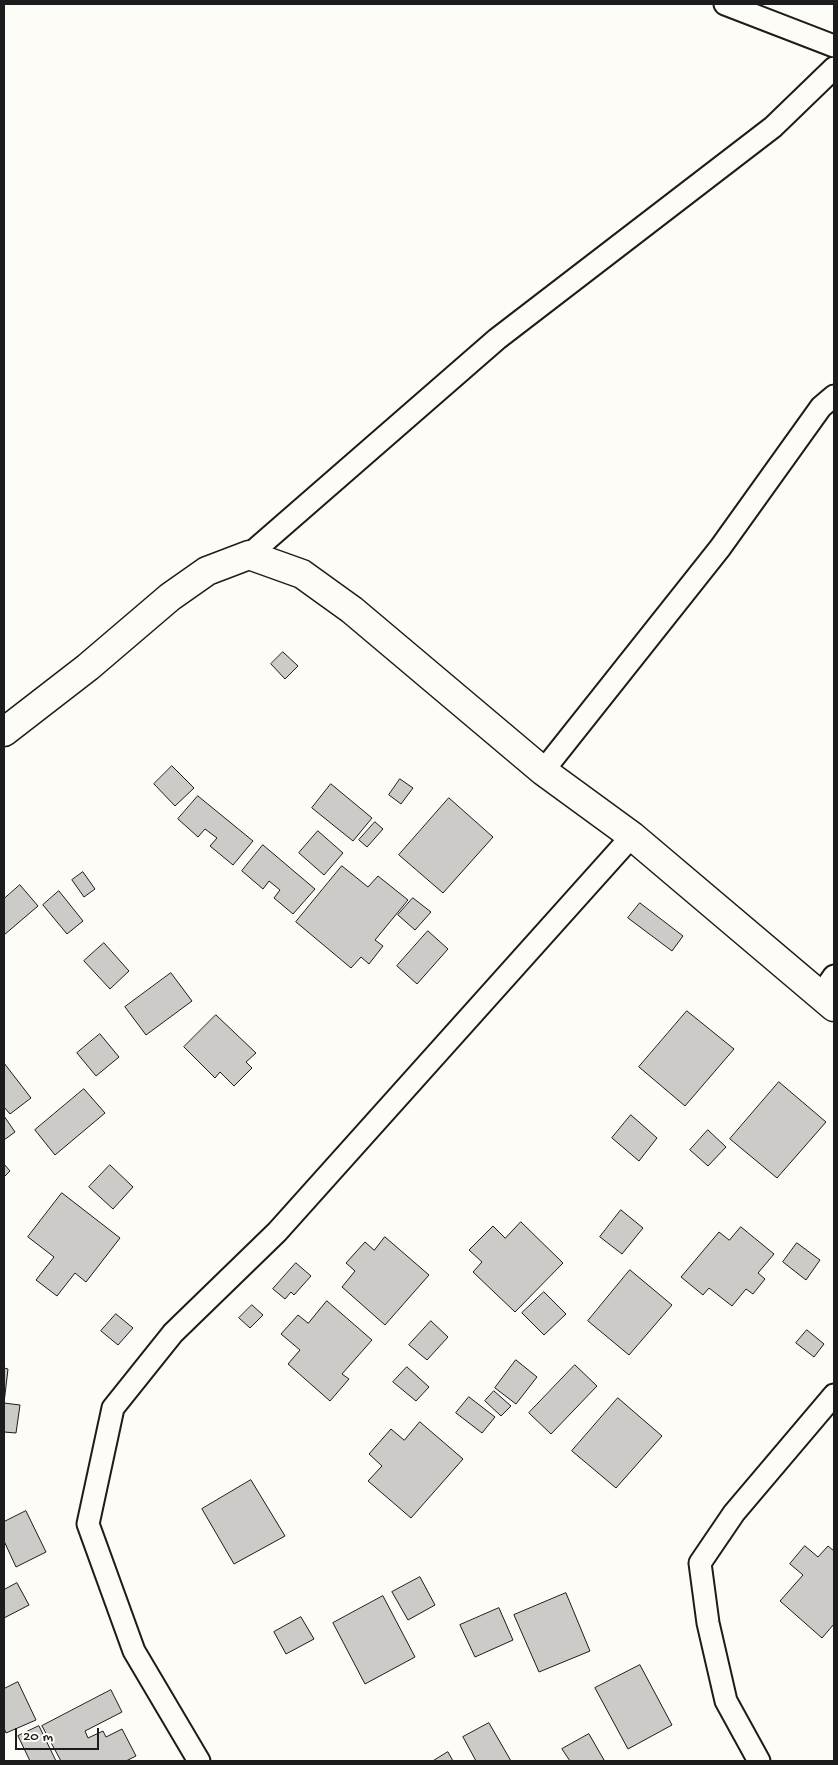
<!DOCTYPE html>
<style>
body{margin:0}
#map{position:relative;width:838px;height:1765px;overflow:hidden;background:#fdfcf7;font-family:"Gochi Hand",sans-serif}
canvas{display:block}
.frame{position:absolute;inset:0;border:5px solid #1c1c1c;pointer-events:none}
.scale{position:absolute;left:15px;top:1728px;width:84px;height:22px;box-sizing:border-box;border:2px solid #1c1c1c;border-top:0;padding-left:6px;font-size:15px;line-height:18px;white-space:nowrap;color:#1c1c1c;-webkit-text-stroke:4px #fdfcf7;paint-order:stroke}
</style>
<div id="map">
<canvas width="838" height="1765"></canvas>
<div class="frame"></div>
<div class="scale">20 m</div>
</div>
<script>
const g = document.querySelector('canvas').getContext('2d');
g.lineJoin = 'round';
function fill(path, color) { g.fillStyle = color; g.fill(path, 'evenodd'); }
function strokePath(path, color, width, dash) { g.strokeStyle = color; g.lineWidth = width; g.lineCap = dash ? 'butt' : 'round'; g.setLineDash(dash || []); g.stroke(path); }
const building = new Path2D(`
 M283 652 298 666 285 679 271 664Z
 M172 766 194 788 175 806 154 784Z
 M400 779 413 788 401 804 389 795Z
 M331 784 372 818 353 841 312 808Z
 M198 796 253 841 233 865 210 846 217 838 205 829 198 837 178 819Z
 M449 798 493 837 443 893 399 855Z
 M375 822 383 829 367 847 359 840Z
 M318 831 343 853 324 875 299 853Z
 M263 845 315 889 293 914 274 898 280 890 269 881 263 889 242 871Z
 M342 866 368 887 378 876 408 900 375 940 383 946 369 964 361 957 351 968 296 922Z
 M83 872 95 889 84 897 72 880Z
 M20 885 38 906 4 935V899Z
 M59 891 83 921 67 934 43 905Z
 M413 898 431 912 415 930 398 915Z
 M640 903 683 936 672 951 628 918Z
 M428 931 448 949 417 984 397 966Z
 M104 943 129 971 110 989 84 961Z
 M171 973 192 1001 146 1035 125 1007Z
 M687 1011 734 1049 685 1106 639 1067Z
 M216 1015 256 1053 246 1062 252 1068 234 1086 220 1072 215 1078 184 1047Z
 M100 1034 119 1057 96 1076 77 1053Z
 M4 1063 31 1098 10 1114 4 1107Z
 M779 1082 826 1122 777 1178 730 1139Z
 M84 1089 105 1113 55 1155 35 1130Z
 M631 1115 657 1138 639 1161 612 1138Z
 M4 1116 15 1132 4 1140Z
 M708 1130 726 1147 708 1166 690 1150Z
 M4 1164 10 1171 4 1177Z
 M110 1165 133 1187 113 1209 89 1187Z
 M62 1193 120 1238 86 1282 75 1273 57 1296 36 1280 54 1257 28 1237Z
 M621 1210 643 1228 622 1254 600 1237Z
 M521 1222 563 1263 515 1312 473 1272 482 1262 469 1250 493 1226 505 1238Z
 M741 1227 774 1254 758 1273 765 1279 753 1294 746 1289 732 1306 709 1288 703 1295 681 1277 719 1232 729 1240Z
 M385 1237 429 1275 385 1325 342 1287 355 1271 346 1263 365 1242 374 1250Z
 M797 1243 820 1260 806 1280 783 1262Z
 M296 1263 311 1276 294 1295 291 1292 285 1299 273 1289Z
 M630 1270 672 1305 629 1355 588 1321Z
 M544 1292 566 1314 544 1335 522 1313Z
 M327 1301 372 1340 342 1374 349 1379 330 1401 288 1364 300 1350 281 1334 298 1315 308 1323Z
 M252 1305 263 1315 250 1328 239 1318Z
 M116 1314 133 1328 118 1345 101 1331Z
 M431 1321 448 1337 427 1360 409 1345Z
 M807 1330 824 1344 814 1357 796 1343Z
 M516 1360 537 1377 516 1404 495 1388Z
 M575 1365 597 1386 551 1434 529 1413Z
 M407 1367 429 1387 416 1401 393 1382Z
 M4 1368 8 1369 4 1403 20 1405 16 1433 4 1432Z
 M494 1391 511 1406 501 1416 485 1401Z
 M469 1397 495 1417 482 1433 456 1413Z
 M618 1398 662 1436 616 1488 572 1451Z
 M420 1422 463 1459 411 1518 368 1481 382 1466 369 1454 391 1429 404 1440Z
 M251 1480 285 1536 234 1564 202 1509Z
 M26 1511 46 1552 16 1567 4 1541V1522Z
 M805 1546 818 1557 828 1546 834 1551V1624L822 1638 780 1601 803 1575 790 1564Z
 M420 1577 435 1605 408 1620 392 1592Z
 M17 1583 29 1605 4 1618V1590Z
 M566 1593 590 1651 539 1672 514 1615Z
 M383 1596 415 1657 365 1684 333 1623Z
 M499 1608 513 1640 475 1657 460 1625Z
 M301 1617 314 1639 286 1654 274 1632Z
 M640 1665 672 1725 628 1749 595 1688Z
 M18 1682 36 1720 6 1733 4 1728V1689Z
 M111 1690 122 1712 85 1731 88 1738 103 1731 106 1737 122 1729 136 1756 126 1761H61L42 1726Z
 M489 1723 511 1761H476L463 1737Z
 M39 1726 56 1761H30L18 1736Z
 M589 1734 604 1760 601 1761H570L562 1749Z
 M448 1752 453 1761H433Z`);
const street = new Path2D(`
 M725 4 834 46
 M249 555 497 339 773 127 834 68
 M543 771 720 548 821 407 834 396
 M820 996 834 976
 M199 1761 134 1651 88 1524 113 1408 173 1333 277 1232 632 836
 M759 1761 726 1701 708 1623 700 1563 734 1513 834 1395`);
const secondary = new Path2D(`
 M4 732 88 667 170 597 207 571 249 555 302 574 352 610 543 771 632 836 834 1007`);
fill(building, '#cccbc8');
strokePath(building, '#1c1c1c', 1);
strokePath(street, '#1c1c1c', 25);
strokePath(secondary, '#1c1c1c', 31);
strokePath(street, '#fdfcf7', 21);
strokePath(secondary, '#fdfcf7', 28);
</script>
